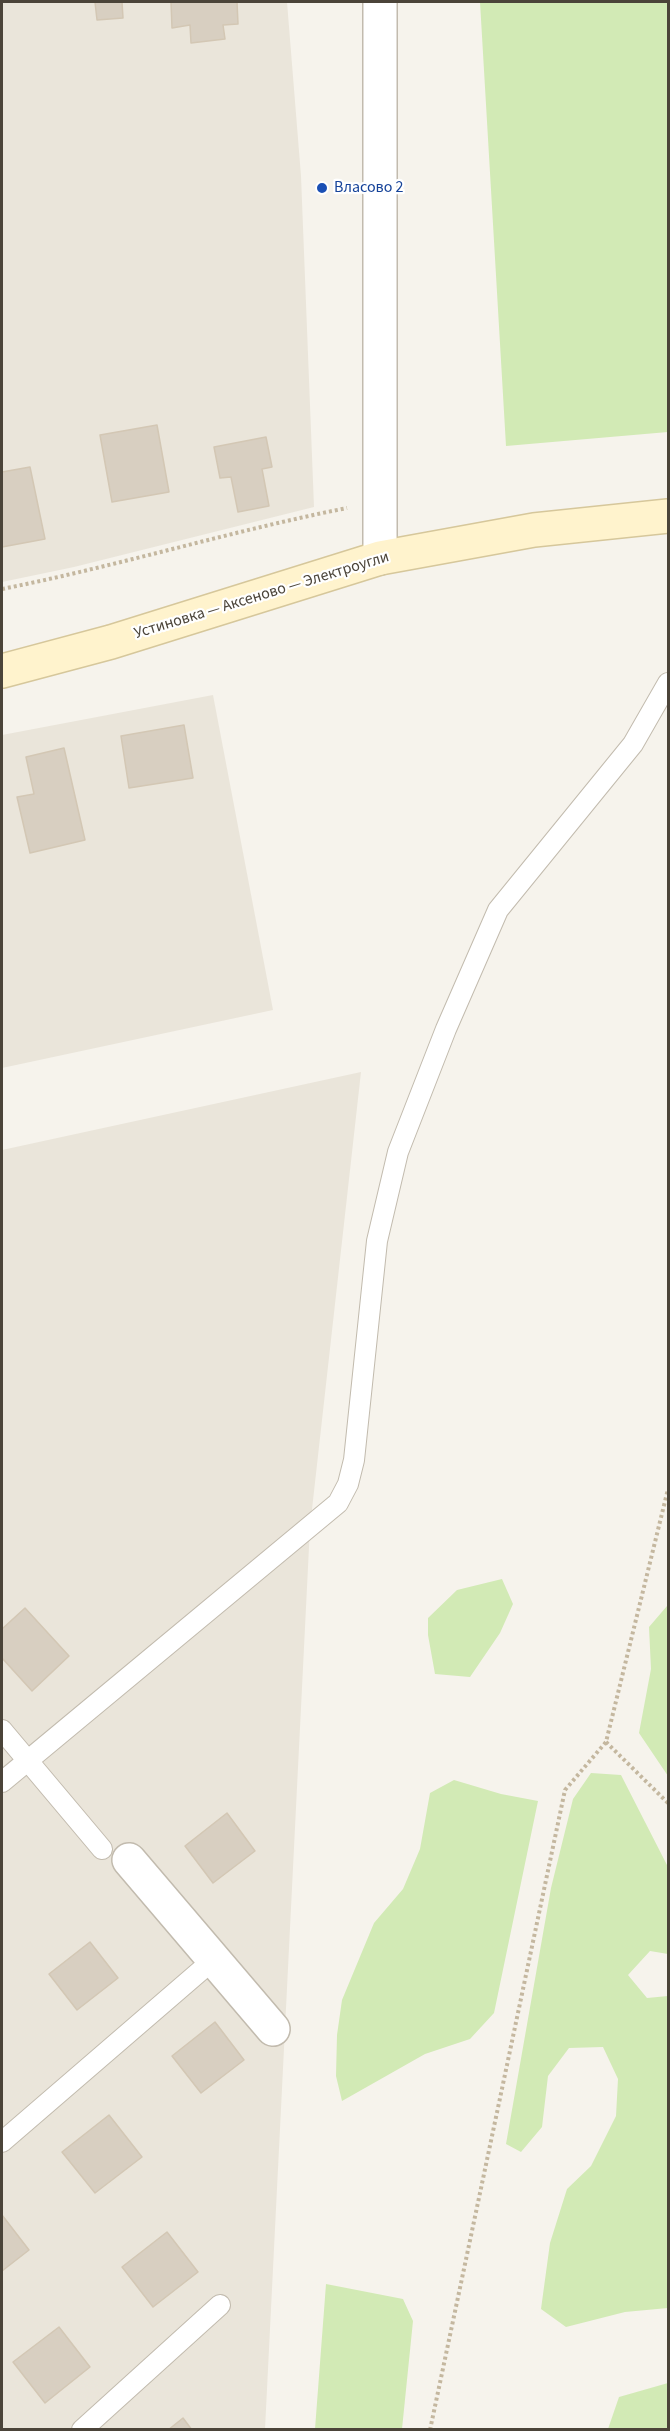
<!DOCTYPE html>
<meta charset="utf-8">
<style>
body{margin:0}
#map{position:relative;width:670px;height:2431px;overflow:hidden;background:#f6f3ec;font-family:"Source Sans 3",sans-serif}
canvas{display:block}
.frame{position:absolute;inset:0;border:3px solid #4b4439;pointer-events:none}
</style>
<div id="map">
<canvas width="670" height="2431"></canvas>
<div class="frame"></div>
</div>
<script>
const g = document.querySelector('canvas').getContext('2d');
g.lineJoin = 'round';
function fill(path, color) { g.fillStyle = color; g.fill(path, 'evenodd'); }
function strokePath(path, color, width, dash) { g.strokeStyle = color; g.lineWidth = width; g.lineCap = dash ? 'butt' : 'round'; g.setLineDash(dash || []); g.stroke(path); }
function label(font, color, halo, rows, align = 'center') {
  g.font = font + ' "Source Sans 3",sans-serif'; g.lineWidth = 4.5; g.setLineDash([]); g.textBaseline = 'middle'; g.strokeStyle = halo; g.fillStyle = color; for (const [text, x, y, turn = 0] of rows) {
    g.save(); g.translate(x, y); g.rotate((+turn || 0) * Math.PI / 180); g.textAlign = isNaN(turn) ? turn : align; if (halo) g.strokeText(text, 0, 0); g.fillText(text, 0, 0); g.restore();
  }
}
const residential = new Path2D(`
 M2 2H287L301 176 314 507 74 567 2 582Z
 M213 695 273 1010 2 1068V735Z
 M361 1072 310 1527 265 2429H2V1150Z`);
const green = new Path2D(`
 M480 2H668V432L506 446Z
 M502 1579 513 1604 500 1633 470 1677 435 1674 428 1635V1618L457 1590Z
 M667 1606H668V1776L639 1733 651 1669 649 1627Z
 M591 1773 621 1775 668 1867V1954L650 1951 628 1975 647 1998 668 1996V2308L625 2312 566 2327 541 2309 550 2243 567 2189 591 2166 616 2116 618 2079 603 2047 569 2048 548 2076 542 2127 521 2152 506 2144 551 1888 573 1799Z
 M454 1780 501 1794 538 1801 494 2013 470 2039 425 2054 342 2101 336 2076 337 2035 342 2000 374 1923 403 1889 420 1849 430 1793Z
 M326 2284 403 2299 413 2321 402 2429H315Z
 M668 2383V2429H608L619 2397Z`);
const building = new Path2D(`
 M95 2H122L123 18 97 20Z
 M171 2H237L238 24 223 25 225 39 191 43 190 25 172 28Z
 M157 425 169 492 112 502 100 435Z
 M266 437 272 467 262 469 269 506 238 512 231 477 220 478 214 447Z
 M30 467 45 539 2 547V472Z
 M184 725 193 778 129 788 121 736Z
 M64 748 85 840 30 853 17 797 34 794 26 757Z
 M25 1608 69 1656 32 1691 2 1658V1629Z
 M227 1813 255 1851 213 1883 185 1846Z
 M90 1942 118 1978 77 2010 49 1974Z
 M215 2022 244 2060 201 2093 172 2056Z
 M109 2115 142 2157 95 2193 62 2152Z
 M2 2215 29 2250 2 2271Z
 M167 2232 198 2272 153 2307 122 2267Z
 M59 2327 90 2367 45 2403 13 2362Z
 M183 2418 192 2430H168Z`);
const path = new Path2D(`
 M2 589C118 566 231 531 347 508
 M606 1742 668 1803
 M430 2430 565 1790 606 1742 668 1489`);
const service = new Path2D(`
 M2 1730 102 1849
 M2 1782 338 1503 348 1484 354 1460 377 1241 398 1152 446 1029 498 910 633 744 668 683
 M2 2142 213 1960
 M82 2430 220 2305`);
const minor = new Path2D(`
 M129 1860 273 2029`);
const tertiary = new Path2D(`
 M380 2V558`);
const secondary = new Path2D(`
 M2 671 111 642 380 558 534 530 668 516`);
const markers = [
 [322,188,6,"#1a4fb4"]
];
const transitNames = [
 ["Власово 2",334,188]
];
const streetNames = [
 ["Устиновка — Аксеново — Электроугли",262,596,-17]
];
fill(residential, '#eae5da');
fill(green, '#d2eab5');
fill(building, '#d8cfc1');
strokePath(building, '#d3c7b4', 1.5);
strokePath(service, '#c2bbae', 22);
strokePath(minor, '#c2bbae', 36);
strokePath(tertiary, '#c2bbae', 36);
strokePath(secondary, '#d6c79b', 36);
strokePath(path, '#c4b79f', 4, [3, 3]);
strokePath(service, '#fff', 20);
strokePath(minor, '#fff', 33);
strokePath(tertiary, '#fff', 33);
strokePath(secondary, '#fff3cd', 33);
for (const [x, y, r, color] of markers) { const dot = new Path2D(); dot.arc(x, y, r, 0, 2 * Math.PI); g.fillStyle = color; g.fill(dot); strokePath(dot, '#fff', 2); }
label('16px', '#164399', '#fff', transitNames, 'left');
label('16px', '#4b4439', '#fff', streetNames);
</script>
